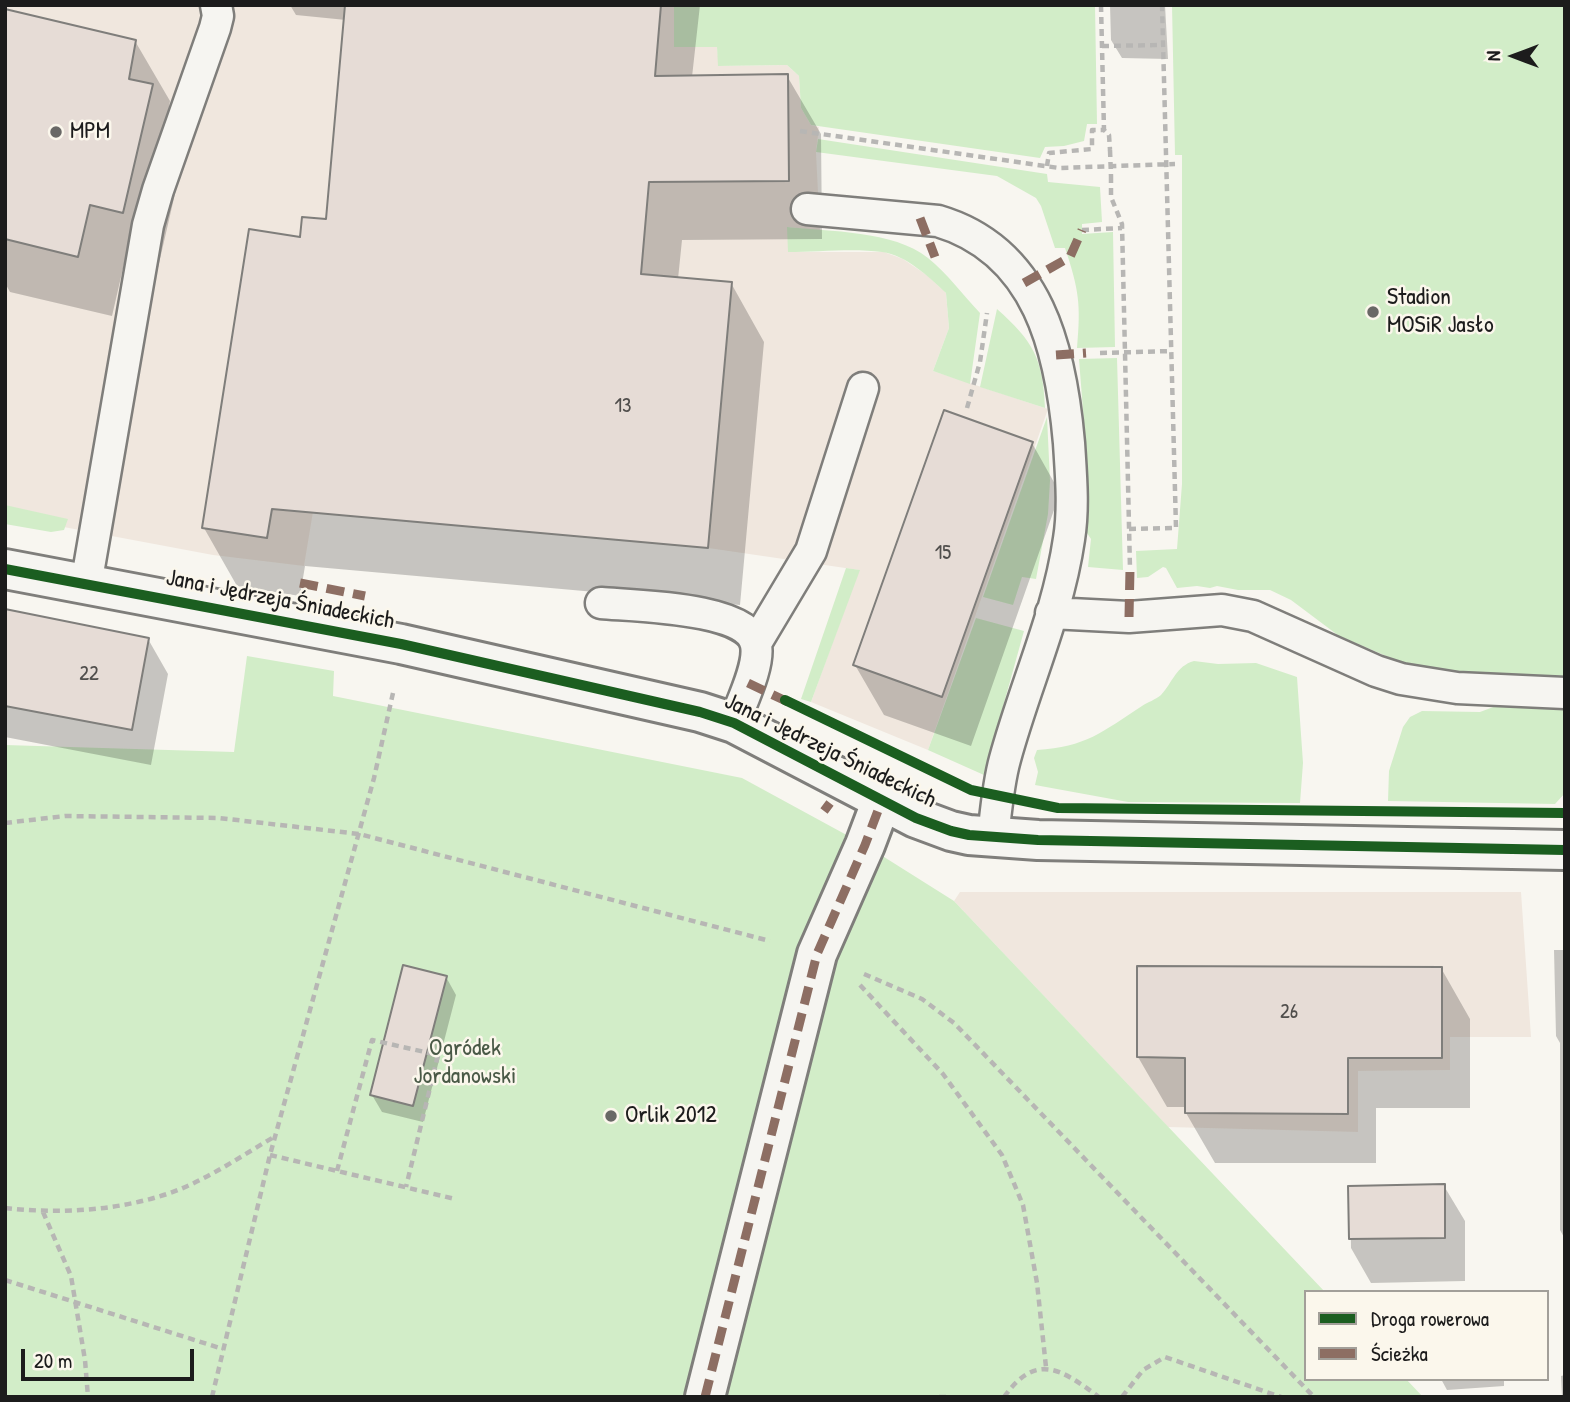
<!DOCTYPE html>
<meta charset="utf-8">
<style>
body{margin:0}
#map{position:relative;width:1570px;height:1402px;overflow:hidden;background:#f8f6f0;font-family:"Patrick Hand",sans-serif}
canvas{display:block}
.frame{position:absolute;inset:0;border:7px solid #1c1c1c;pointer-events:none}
.legend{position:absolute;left:1304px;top:1290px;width:245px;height:91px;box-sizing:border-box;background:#fbf7ec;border:2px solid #a29f99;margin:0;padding:9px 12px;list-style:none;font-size:21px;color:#1c1c1c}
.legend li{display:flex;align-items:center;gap:14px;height:35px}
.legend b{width:35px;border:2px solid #a29f99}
.north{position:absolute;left:1479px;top:21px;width:70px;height:70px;-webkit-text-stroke:5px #fbf7ec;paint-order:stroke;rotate:270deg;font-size:19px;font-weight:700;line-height:28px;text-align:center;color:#1c1c1c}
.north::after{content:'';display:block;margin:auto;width:24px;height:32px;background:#1c1c1c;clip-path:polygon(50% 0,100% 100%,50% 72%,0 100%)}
.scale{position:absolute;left:21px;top:1349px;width:173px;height:32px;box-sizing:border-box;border:4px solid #1c1c1c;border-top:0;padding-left:9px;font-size:21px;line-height:24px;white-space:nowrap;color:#1c1c1c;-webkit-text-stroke:5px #fbf7ec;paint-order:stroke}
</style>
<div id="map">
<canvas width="1570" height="1402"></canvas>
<div class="frame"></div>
<ul class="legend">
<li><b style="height:9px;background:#1b5e20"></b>Droga rowerowa</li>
<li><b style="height:9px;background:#8d6e63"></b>Ścieżka</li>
</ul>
<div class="north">N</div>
<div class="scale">20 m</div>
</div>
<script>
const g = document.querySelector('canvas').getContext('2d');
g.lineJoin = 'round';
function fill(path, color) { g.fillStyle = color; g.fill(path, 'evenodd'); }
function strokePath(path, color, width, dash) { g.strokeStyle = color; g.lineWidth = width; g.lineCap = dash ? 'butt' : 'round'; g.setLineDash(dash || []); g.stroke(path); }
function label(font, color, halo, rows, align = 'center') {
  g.font = font + ' "Patrick Hand",sans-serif'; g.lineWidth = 5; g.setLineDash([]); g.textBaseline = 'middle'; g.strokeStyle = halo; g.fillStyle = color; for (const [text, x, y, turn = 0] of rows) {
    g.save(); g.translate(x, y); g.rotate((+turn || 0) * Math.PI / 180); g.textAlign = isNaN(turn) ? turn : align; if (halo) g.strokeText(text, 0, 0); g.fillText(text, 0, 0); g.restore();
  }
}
const built = new Path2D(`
 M5 5H674V47H717L719 66 787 65 799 76 801 108 811 125 819 127 816 152 820 231 788 227V252H884L903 259 928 276 946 293 949 328 933 371 1048 409 928 750 811 702 859 570 708 548 313 512 304 566 213 555 5 516Z
 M960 892H1521L1531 1037H1450V1070L1358 1071V1132L1168 1127 954 901Z`);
const green = new Path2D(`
 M674 5H1095L1097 124H1087L1084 141 1064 146 1045 147 1040 158 811 125 801 108 799 76 787 65 718 66 717 47H674Z
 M1172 5H1565V685L1408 669 1398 661 1339 636 1291 600 1270 590H1238L1217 586 1210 588 1197 586 1177 588 1166 568 1163 567 1148 577 1137 578 1136 551 1177 549 1182 484V155H1175Z
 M818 139 1047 174 1048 182 1100 187 1102 222 1082 224V234L1113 232 1115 347 1077 348C1081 304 1079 290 1065 248H1055L1041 206 1036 198 997 176 816 152Z
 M787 227C830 232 893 230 928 258 947 273 963 295 980 313L970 384 933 371 949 328 946 293C929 277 906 255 882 252 854 248 817 252 788 252Z
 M997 309C1033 341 1043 358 1045 408L980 387Z
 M1117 358 1123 570 1088 567 1091 539 1085 530 1086 449 1079 359Z
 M1047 417 1050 481 1048 514 1036 579 1022 577 1013 605 983 597Z
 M5 505 68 519 64 530 51 532 5 524Z
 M846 568 860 570 811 702 801 699Z
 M976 618 1024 631 984 775 928 750Z
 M247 656 334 671 333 696 742 778 865 845 954 901 1325 1292H1306V1379H1406L1423 1397H5V745L234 752Z
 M1194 661 1218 664 1256 663 1297 677 1303 763 1300 803 1128 802 1035 785 1038 772 1034 758 1037 750C1086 747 1102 732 1142 706 1148 702 1155 700 1161 695 1173 682 1176 666 1194 661Z
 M1496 706H1565V793L1555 804 1388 801 1389 771 1403 727 1410 717 1422 711 1480 712Z`);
const shadow = new Path2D(`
 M290 5H700L692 77 787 76 821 134 822 239 682 240 678 279 731 283 764 342 740 605 305 566 300 596 237 586 204 528 301 240 328 221 346 20 296 15Z
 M1110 5H1165L1168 59 1122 58 1111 40Z
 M5 11 135 41 170 101 168 113 186 146 157 272 124 264 112 316 10 292 5 283Z
 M1032 443 1060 493 971 746 884 715 855 665Z
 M5 611 148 639 168 674 151 765 5 737Z
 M1554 950H1565V1239L1560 1230V1043L1556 1036Z
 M1441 968 1470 1019V1108H1376V1163H1215L1186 1113V1107H1167L1138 1057Z
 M446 977 456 995 423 1122 382 1112 372 1095Z
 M1444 1186 1465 1221V1281L1371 1283 1351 1248 1350 1188Z
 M1565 1375V1397H1562L1561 1376Z
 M1441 1379H1504V1386L1447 1390Z`);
const building = new Path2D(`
 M345 5H661L655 76 788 74 789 181 649 182 641 274 732 282 708 548 272 509 267 538 202 528 249 229 300 237 302 217 326 219Z
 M5 9 136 40 129 79 153 84 123 213 90 205 78 257 5 239Z
 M944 410 1033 442 942 697 853 665Z
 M5 609 149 638 132 730 5 706Z
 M403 965 447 976 413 1106 370 1095Z
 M1137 966 1442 967V1058H1348V1114L1185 1113V1058L1137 1057Z
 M1445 1184V1238L1349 1239 1348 1186Z`);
const path = new Path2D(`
 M1101 5 1104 130 1109 135 1110 150
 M1102 46 1163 45
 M800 131 1059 168 1175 164
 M1047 166 1049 153 1092 149V130H1104
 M1111 176V197L1122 224 1130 569
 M1082 230 1122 228
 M1100 353 1172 351
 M967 408 980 362 987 313
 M1129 529 1176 528 1162 5
 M5 823 65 816 219 818 359 834 770 941
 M864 974 922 999 954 1023 1314 1397
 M860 985 943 1074 1002 1155 1023 1205 1037 1283 1046 1367
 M270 1155 455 1199
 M337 1171 372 1040 438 1055 406 1187
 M5 1208C60 1214 117 1211 170 1193 207 1180 241 1156 274 1137
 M43 1212 71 1276 85 1360 88 1397
 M5 1280 223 1349
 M212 1397 270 1155 374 778 393 693
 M939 1397H948
 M1004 1397C1037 1351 1062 1370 1099 1397
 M1122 1397 1143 1370 1165 1357 1281 1397`);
const lane = new Path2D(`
 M807 209 938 221C1039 251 1061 351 1069 443 1071 475 1074 508 1069 539 1058 615 1025 685 1005 759 998 784 996 811 993 838
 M86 585 148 225 158 190 215 28 218 16 216 5
 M601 603C633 606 749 607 756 645 760 666 741 703 734 723
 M1051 613 1129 617 1222 610 1253 616 1376 671 1401 679 1457 688 1565 693
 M756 643 811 551 863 388`);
const street = new Path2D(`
 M5 569 401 644 700 712 734 723 916 818 951 831 969 835 1038 840 1565 850
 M705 1397 817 954 865 845 882 800`);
const pathBridge = new Path2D(`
 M1110 150 1111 176`);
const quiet = new Path2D(`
 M920 218 935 257
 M1024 283 1070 257 1082 230
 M1056 355 1086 353
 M300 583 365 596
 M1129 617 1130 569
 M748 683 788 702
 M824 811 830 803
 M705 1397 817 954 865 845 882 800`);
const cycleway = new Path2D(`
 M5 569 401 644 700 712 734 723 916 818 951 831 969 835 1038 840 1565 850
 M785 700 971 790 1058 808 1565 813`);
const markers = [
 [56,132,7,"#696866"],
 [1373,312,7,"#696866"],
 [611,1116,7,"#696866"]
];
const numberNames = [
 ["13",623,406],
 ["15",943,553],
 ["22",89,674],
 ["26",1289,1012]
];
const poiNames = [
 ["MPM",70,132],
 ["Stadion",1387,298],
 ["MOSiR Jasło",1387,326],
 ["Orlik 2012",625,1116]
];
const streetNames = [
 ["Jana i Jędrzeja Śniadeckich",280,600,11],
 ["Jana i Jędrzeja Śniadeckich",830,751,26]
];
const parkNames = [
 ["Ogródek",465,1049],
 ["Jordanowski",465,1077]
];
fill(built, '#f0e7de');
fill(green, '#d2edc8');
fill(shadow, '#0003');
fill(building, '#e6dcd6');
strokePath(building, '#7f7e7b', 2);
strokePath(lane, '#7f7e7b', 35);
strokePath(street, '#7f7e7b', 44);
strokePath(path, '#b7b6b4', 4.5, [7, 5]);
strokePath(lane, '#f6f5f1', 30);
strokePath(street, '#f6f5f1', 38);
strokePath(pathBridge, '#b7b6b4', 4.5, [7, 5]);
strokePath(quiet, '#8d6e63', 9, [18, 9]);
strokePath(cycleway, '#1b5e20', 10);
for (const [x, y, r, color] of markers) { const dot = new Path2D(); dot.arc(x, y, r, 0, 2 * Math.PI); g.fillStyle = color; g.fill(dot); strokePath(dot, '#fbf7ec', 2.5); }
label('21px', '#504e4c', null, numberNames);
label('24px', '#1c1c1c', '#fbf7ec', poiNames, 'left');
label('24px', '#1c1c1c', '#fbf7ec', streetNames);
label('24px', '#495946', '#fbf7ec', parkNames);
</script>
